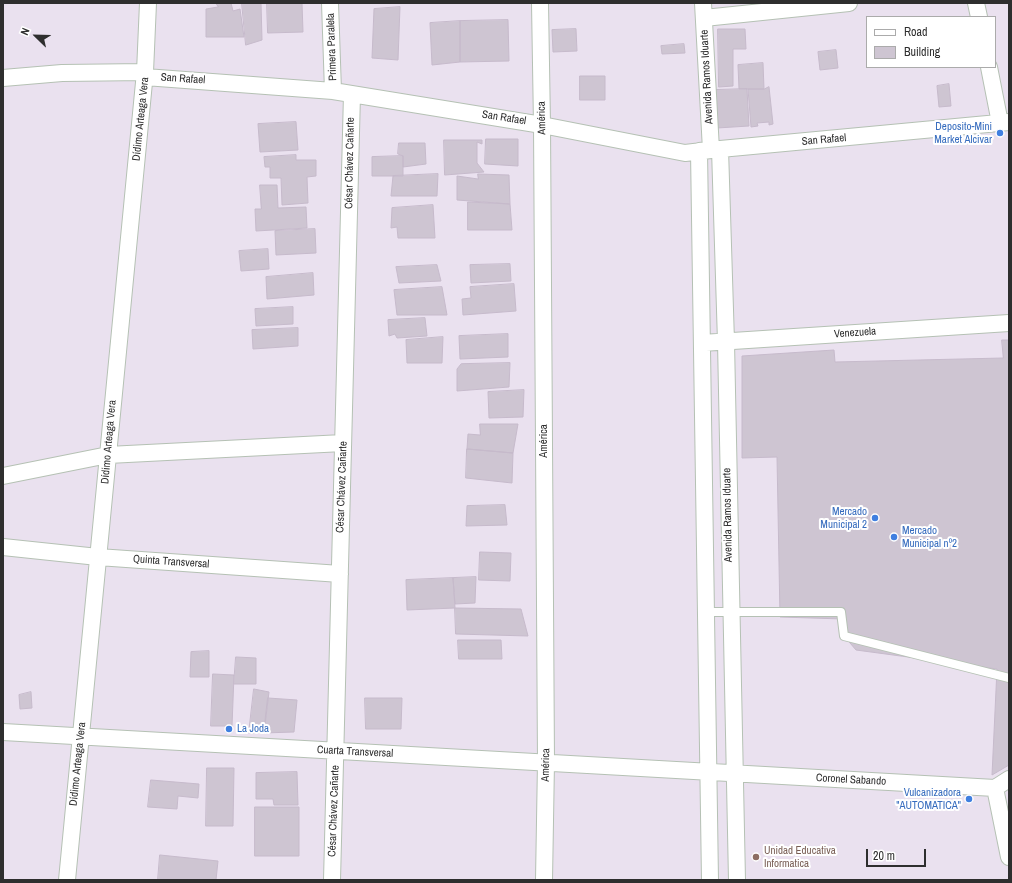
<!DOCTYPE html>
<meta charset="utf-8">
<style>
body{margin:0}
#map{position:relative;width:1012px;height:883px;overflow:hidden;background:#eae1ef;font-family:"Archivo Narrow",sans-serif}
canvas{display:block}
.frame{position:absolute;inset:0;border:4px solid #2e2e2e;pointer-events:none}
.legend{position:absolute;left:866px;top:16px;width:130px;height:52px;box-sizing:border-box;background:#fff;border:1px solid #ababab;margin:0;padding:5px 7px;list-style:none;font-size:12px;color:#2e2e2e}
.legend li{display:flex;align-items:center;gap:8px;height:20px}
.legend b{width:20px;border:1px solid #ababab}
.north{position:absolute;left:16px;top:16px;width:40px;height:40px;-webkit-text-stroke:3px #fff;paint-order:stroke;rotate:293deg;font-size:11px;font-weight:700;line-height:16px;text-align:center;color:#2e2e2e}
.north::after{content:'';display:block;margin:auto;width:14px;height:18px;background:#2e2e2e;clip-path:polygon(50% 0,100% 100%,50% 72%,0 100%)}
.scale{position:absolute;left:866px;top:849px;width:60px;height:18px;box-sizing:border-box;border:2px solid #2e2e2e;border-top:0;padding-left:5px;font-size:12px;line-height:14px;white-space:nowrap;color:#2e2e2e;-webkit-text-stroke:3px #fff;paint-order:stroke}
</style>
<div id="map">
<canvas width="1012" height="883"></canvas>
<div class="frame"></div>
<ul class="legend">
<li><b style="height:5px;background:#fff"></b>Road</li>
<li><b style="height:11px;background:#cec5d2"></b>Building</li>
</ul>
<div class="north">N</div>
<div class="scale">20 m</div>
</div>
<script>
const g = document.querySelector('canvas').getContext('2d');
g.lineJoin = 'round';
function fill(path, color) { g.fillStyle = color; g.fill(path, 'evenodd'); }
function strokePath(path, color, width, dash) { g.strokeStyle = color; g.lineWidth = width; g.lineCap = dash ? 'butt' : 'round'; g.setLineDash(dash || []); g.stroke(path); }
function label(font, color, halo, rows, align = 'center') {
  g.font = font + ' "Archivo Narrow",sans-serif'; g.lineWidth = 4; g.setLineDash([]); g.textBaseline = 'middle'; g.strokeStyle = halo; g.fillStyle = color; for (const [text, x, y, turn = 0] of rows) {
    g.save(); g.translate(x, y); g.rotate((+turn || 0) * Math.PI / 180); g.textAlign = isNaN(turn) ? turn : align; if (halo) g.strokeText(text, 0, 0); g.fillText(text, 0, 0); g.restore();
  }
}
const building = new Path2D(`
 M216 3H231L233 11 240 9 244 37H206V9L218 7Z
 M242 3H261L262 40 246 45Z
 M267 3H302L303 32 268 33Z
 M400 7 398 60 372 58 374 9Z
 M508 20 509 61 460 62V21Z
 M460 21V62L432 65 430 23Z
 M576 29 577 51 553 52 552 30Z
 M718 29H745L746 49H733V86L719 87Z
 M684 44 685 53 662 54 661 46Z
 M836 50 838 68 820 70 818 52Z
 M763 63 764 89H739L738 65Z
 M580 76H605V100H580Z
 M949 84 951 106 939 107 937 86Z
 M769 87 773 124 769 125V122L757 123 758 126 751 127 748 89H764Z
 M747 89 749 126 717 128 715 90Z
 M296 122 298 150 260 152 258 124Z
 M486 139H518V166L485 164Z
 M444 140H482V144L477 142V163L484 172 445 175Z
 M399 143H425L426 164 403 167V156L398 154Z
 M296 155V160H316V176L307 177 308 203 282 205 281 178H270V167H265L264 157Z
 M403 156V176H372V157Z
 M438 174 437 196H391L393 176Z
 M478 174 509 175 510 204 457 200V176L478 179Z
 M260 185H277L278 208 306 207 307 228 256 231 255 209H261Z
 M468 202 510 204 512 230H468Z
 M433 205 435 238H398L397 227 391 228 392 208Z
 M315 229 316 253 276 255 275 231Z
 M268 249 269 269 241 271 239 251Z
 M510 264 511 281 471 283 470 265Z
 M437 265 441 281 399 283 396 267Z
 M313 273 314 295 267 299 266 277Z
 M514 284 516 311 463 315 462 299 471 298 470 287Z
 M442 287 447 315H397L394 290Z
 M293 307V324L256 326 255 309Z
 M425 318 427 336 397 338 395 334 389 336 388 320Z
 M298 328V346L253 349 252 330Z
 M508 334V357L460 359 459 336Z
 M443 337 442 363H407L406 340Z
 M1002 340H1009V765L992 775 997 669 856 650 844 636 843 619 780 617 777 457 742 458V356L834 350 835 362 1003 358Z
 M510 363 509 387 457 391V369L461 364Z
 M524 390 523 417 489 418 488 392Z
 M480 424H518L513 453 467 449 468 434 480 435Z
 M467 449 513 453 512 483 466 478Z
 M505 505 507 525 466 526 467 506Z
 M480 552 511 553 510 581 479 580Z
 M476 577 475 603 455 604 453 578Z
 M453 578 455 608 407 610 406 580Z
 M455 608 521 609 528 636 456 634Z
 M458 640H501L502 659H459Z
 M209 651V677H190L191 652Z
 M236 657 256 658V684H234Z
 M213 674 234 675 232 726H211Z
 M254 689 269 692 264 733H249Z
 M31 692 32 708 20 709 19 695Z
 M268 698 297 700 294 732 264 733Z
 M365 698H402L401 729H366Z
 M207 768H234L233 826H206Z
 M297 772 298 805H274L273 799H256V773Z
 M151 780 199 784 198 798 178 796 177 809 148 807Z
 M255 807H299V856H255Z
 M160 855 218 861 216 880H158Z`);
const lane = new Path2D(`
 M706 612H841L844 636 1009 678`);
const street = new Path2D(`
 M330 3 333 91
 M540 3 542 125 546 762 544 880
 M976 3 979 17
 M704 18 849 3
 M989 67 1000 123
 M3 78 62 73 145 72V77L333 91 542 125 685 153 711 150 703 3
 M720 149 726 342 737 880
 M702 343 1009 323
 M3 476 108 455 343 443
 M3 547 98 557 340 574
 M3 732 995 788
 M995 788 1009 857
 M995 788 1009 779
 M67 880 145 72 148 3
 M332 880 352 94
 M710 880 699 151 1009 122`);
const markers = [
 [1000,133,4,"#3f7fe0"],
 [875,518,4,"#3f7fe0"],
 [894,537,4,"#3f7fe0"],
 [229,729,4,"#3f7fe0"],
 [969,799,4,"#3f7fe0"],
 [756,857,4,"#8d6e63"]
];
const streetNames = [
 ["Primera Paralela",332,47,-92],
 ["Avenida Ramos Iduarte",707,77,-93],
 ["San Rafael",183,79,4],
 ["San Rafael",504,118,9],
 ["América",542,118,-91],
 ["Dídimo Arteaga Vera",141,119,-84],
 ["San Rafael",824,140,-5],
 ["César Chávez Cañarte",350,163,-89],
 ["Venezuela",855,333,-4],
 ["América",544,441,-90],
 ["Dídimo Arteaga Vera",109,442,-85],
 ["César Chávez Cañarte",342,487,-88],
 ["Avenida Ramos Iduarte",728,515,-91],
 ["Quinta Transversal",171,562,4],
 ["Cuarta Transversal",355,752,3],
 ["Dídimo Arteaga Vera",78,764,-84],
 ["América",546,765,-89],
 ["Coronel Sabando",851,780,3],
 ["César Chávez Cañarte",334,811,-88]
];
const shopNames = [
 ["Deposito-Mini",992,127],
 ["Market Alcivar",992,140],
 ["Mercado",867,512],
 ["Municipal 2",867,525],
 ["Mercado",902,531,"left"],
 ["Municipal nº2",902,544,"left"],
 ["La Joda",237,729,"left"],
 ["Vulcanizadora",961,793],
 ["\"AUTOMATICA\"",961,806]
];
const educationNames = [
 ["Unidad Educativa",764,851],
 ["Informatica",764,864]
];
fill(building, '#cec5d2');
strokePath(building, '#c6bacb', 1);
strokePath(lane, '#b5c1b4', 10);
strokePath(street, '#b5c1b4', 18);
strokePath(lane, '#fff', 8);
strokePath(street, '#fff', 16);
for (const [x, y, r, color] of markers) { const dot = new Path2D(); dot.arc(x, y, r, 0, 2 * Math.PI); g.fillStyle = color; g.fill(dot); strokePath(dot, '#fff', 1.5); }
label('11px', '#2e2e2e', '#fff', streetNames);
label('11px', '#366cbe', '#fff', shopNames, 'right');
label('11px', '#785e54', '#fff', educationNames, 'left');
</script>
